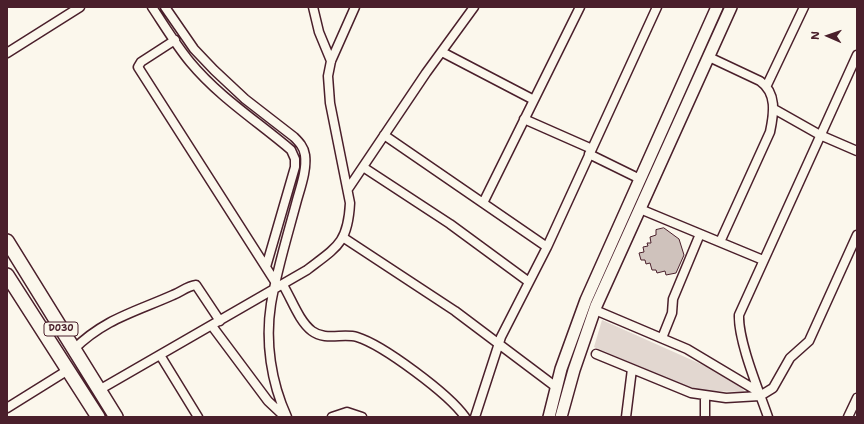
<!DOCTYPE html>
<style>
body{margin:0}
#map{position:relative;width:864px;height:424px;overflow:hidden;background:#fbf7ec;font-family:"Shantell Sans",sans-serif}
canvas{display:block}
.frame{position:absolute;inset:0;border:8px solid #4a1f2b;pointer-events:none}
.north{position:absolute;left:808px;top:16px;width:40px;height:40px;-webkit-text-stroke:3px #fbf7ec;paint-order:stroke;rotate:272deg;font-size:11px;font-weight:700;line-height:16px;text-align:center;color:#4a1f2b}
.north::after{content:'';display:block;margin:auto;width:14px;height:18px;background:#4a1f2b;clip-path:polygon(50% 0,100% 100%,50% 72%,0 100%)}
</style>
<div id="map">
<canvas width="864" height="424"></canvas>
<div class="frame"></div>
<div class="north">N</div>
</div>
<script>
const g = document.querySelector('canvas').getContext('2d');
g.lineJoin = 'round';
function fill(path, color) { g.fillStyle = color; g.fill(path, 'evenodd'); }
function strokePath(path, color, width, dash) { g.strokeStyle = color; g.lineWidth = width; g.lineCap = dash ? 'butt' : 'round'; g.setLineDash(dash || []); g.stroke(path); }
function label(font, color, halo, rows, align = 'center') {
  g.font = font + ' "Shantell Sans",sans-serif'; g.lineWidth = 3; g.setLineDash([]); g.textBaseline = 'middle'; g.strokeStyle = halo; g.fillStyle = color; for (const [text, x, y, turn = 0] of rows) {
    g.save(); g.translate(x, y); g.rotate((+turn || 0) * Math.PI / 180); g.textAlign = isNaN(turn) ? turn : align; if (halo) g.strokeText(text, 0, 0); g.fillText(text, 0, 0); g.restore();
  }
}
const green = new Path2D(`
 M602 320 721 373 738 384 745 392 705 391 690 388 594 347Z`);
const building = new Path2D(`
 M664 228 679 239 684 255 676 273 666 275 665 271 657 273 656 270H652L650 263 646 264 645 260H641L639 253 644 252 643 247 648 246 647 243H651L650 237 656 235V230Z`);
const street = new Path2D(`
 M152 7C164 25 176 45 190 62 219 97 257 121 291 150L295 159V167L266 267
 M165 7 194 49 214 70 245 99 294 137C299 142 304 147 305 155 307 169 301 186 297 200 288 234 277 269 271 304 265 342 271 382 287 417
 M313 7 319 32 331 61
 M175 40 141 62 138 67 276 283
 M442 52 534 100
 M7 53 80 7
 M709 57 760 81C777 93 774 113 770 132L720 242
 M767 85 804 7
 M774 109 820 135 857 151
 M524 119 592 149
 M384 135 547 247
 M589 154 640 179
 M363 167 450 224 529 282
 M348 189 426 73 474 7
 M483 203 580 7
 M640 209 763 260
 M344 238 455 311 556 387
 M283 285C292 300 299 321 312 331 325 341 343 333 357 337 383 345 449 394 465 417
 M595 310 687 349 759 392
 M212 326 268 401 285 417
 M662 338 672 313 673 299 700 234
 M73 350C104 319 135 312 173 295 181 292 187 286 196 285L220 321
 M596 354 691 393 726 398 760 396 773 388 790 358 809 341 857 235
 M160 355 198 417
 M99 390 307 270C337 247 348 243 350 203L330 103 328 76 331 61 355 7
 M7 408 68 370
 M332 417 347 412 362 417
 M475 417 501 337 547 247 657 7
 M626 417 632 369
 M705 417V396
 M768 417C759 391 738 341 739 315L857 55
 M848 417 857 398`);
const secondary = new Path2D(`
 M549 417 561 369 586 300 717 7
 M561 417 574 370 596 306 731 7`);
const primary = new Path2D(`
 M7 241 116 417
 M7 275 98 417`);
const shields = [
 [61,329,34]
];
const shieldNames = [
 ["D030",61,329]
];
fill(green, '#e2d7d0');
fill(building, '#cfc2bc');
strokePath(building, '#4a1f2b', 1);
strokePath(street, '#4a1f2b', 11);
strokePath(secondary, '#4a1f2b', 14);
strokePath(primary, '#4a1f2b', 16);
strokePath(street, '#fbf7ec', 8);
strokePath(secondary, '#fbf7ec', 11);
strokePath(primary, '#fbf7ec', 13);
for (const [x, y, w] of shields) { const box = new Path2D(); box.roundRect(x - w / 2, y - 7, w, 14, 3); g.fillStyle = '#fbf7ec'; g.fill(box); strokePath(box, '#4a1f2b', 1); }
label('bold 9px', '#4a1f2b', null, shieldNames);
</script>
